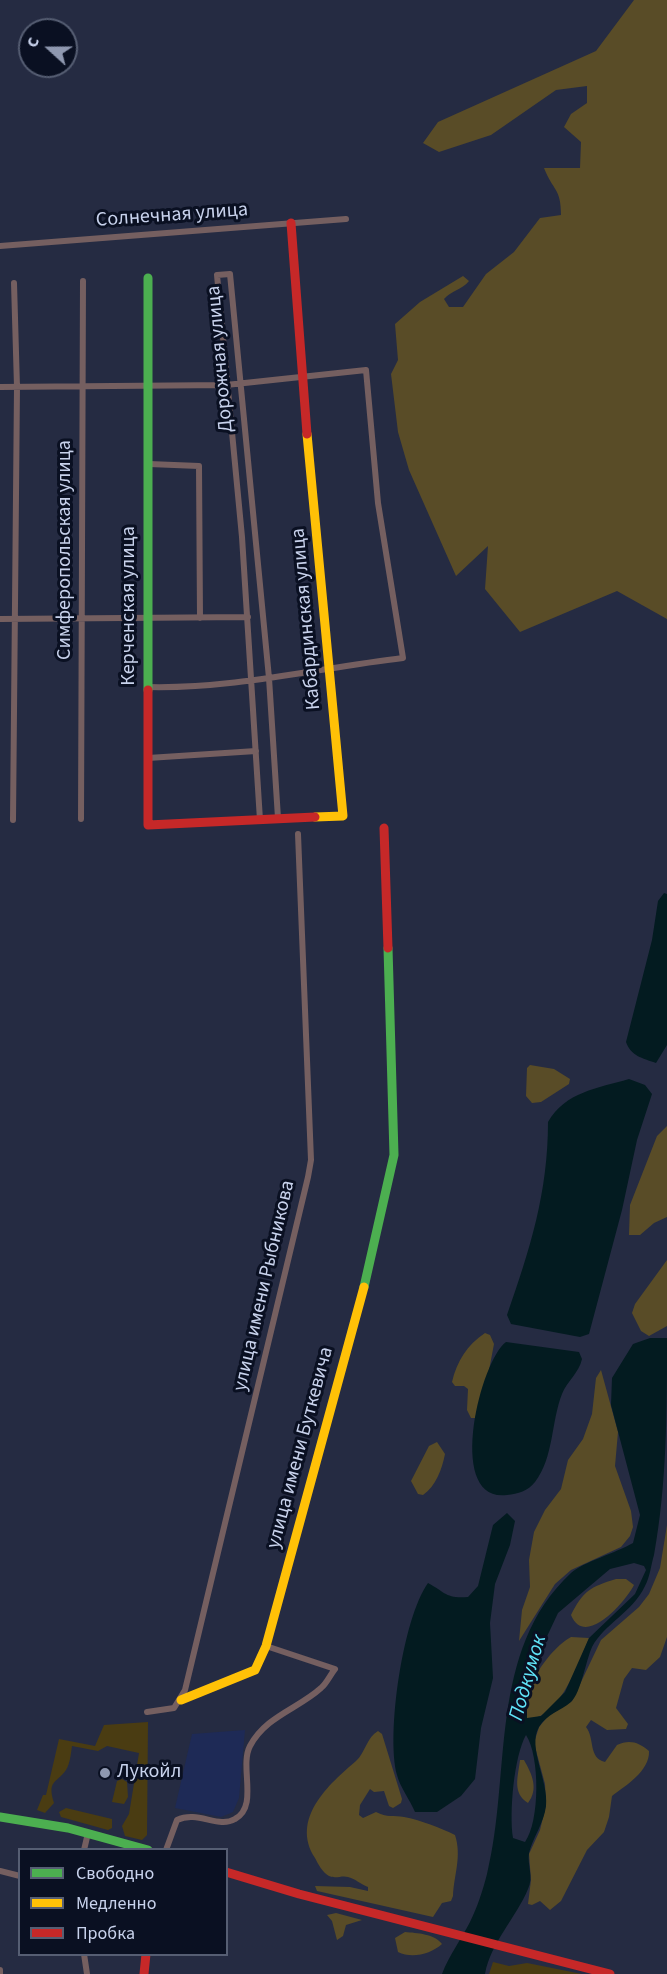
<!DOCTYPE html>
<meta charset="utf-8">
<style>
body{margin:0}
#map{position:relative;width:667px;height:1974px;overflow:hidden;background:#252b42;font-family:"Source Sans 3",sans-serif}
canvas{display:block}
.legend{position:absolute;left:18px;top:1848px;width:210px;height:108px;box-sizing:border-box;background:#0a1022;border:2px solid #565e73;margin:0;padding:8px 10px;list-style:none;font-size:18px;color:#c8d2ec}
.legend li{display:flex;align-items:center;gap:12px;height:30px}
.legend b{width:30px;border:2px solid #565e73}
.north{position:absolute;left:18px;top:18px;width:60px;height:60px;box-sizing:border-box;background:#0a1022;border:2px solid #565e73;border-radius:50%;rotate:291deg;font-size:16px;font-weight:700;line-height:24px;text-align:center;color:#c8d2ec}
.north::after{content:'';display:block;margin:auto;width:21px;height:27px;background:#8f98b0;clip-path:polygon(50% 0,100% 100%,50% 72%,0 100%)}
</style>
<div id="map">
<canvas width="667" height="1974"></canvas>
<ul class="legend">
<li><b style="height:8px;background:#4caf50"></b>Свободно</li>
<li><b style="height:8px;background:#ffc107"></b>Медленно</li>
<li><b style="height:8px;background:#c62828"></b>Пробка</li>
</ul>
<div class="north">С</div>
</div>
<script>
const g = document.querySelector('canvas').getContext('2d');
g.lineJoin = 'round';
function fill(path, color) { g.fillStyle = color; g.fill(path, 'evenodd'); }
function strokePath(path, color, width, dash) { g.strokeStyle = color; g.lineWidth = width; g.lineCap = dash ? 'butt' : 'round'; g.setLineDash(dash || []); g.stroke(path); }
function label(font, color, halo, rows, align = 'center') {
  g.font = font + ' "Source Sans 3",sans-serif'; g.lineWidth = 6; g.setLineDash([]); g.textBaseline = 'middle'; g.strokeStyle = halo; g.fillStyle = color; for (const [text, x, y, turn = 0] of rows) {
    g.save(); g.translate(x, y); g.rotate((+turn || 0) * Math.PI / 180); g.textAlign = isNaN(turn) ? turn : align; if (halo) g.strokeText(text, 0, 0); g.fillText(text, 0, 0); g.restore();
  }
}
const built = new Path2D(`
 M245 1730 239 1798 233 1812 221 1817 175 1808 192 1734Z`);
const green = new Path2D(`
 M148 1722 147 1835 142 1840 125 1836 122 1826 129 1814 139 1753 107 1746 98 1751 72 1746C71 1753 70 1764 66 1770 56 1784 47 1780 54 1803L45 1813 37 1810 43 1795H46L59 1739 95 1746 104 1725Z
 M122 1779 127 1782 128 1797 124 1804 112 1802 117 1781Z
 M66 1808 112 1819V1828L108 1830 61 1817 59 1812Z
 M493 1962 509 1966 527 1963 582 1974H489Z`);
const forest = new Path2D(`
 M634 0H667V619L617 591 520 632 485 589 488 546 456 576 409 470 398 432 391 374 398 360 395 324 420 302 463 276 469 281C462 290 452 290 444 299L449 307H463L486 274 514 252 540 218 561 215C561 188 553 191 544 168H580L581 142 564 127 571 114 587 103V86L556 90 491 135 439 152 423 143 438 122 596 51Z
 M530 1065 554 1069 570 1079 569 1084 541 1102 532 1103 526 1096 527 1068Z
 M667 1126V1217L654 1223 640 1235H629L630 1205 657 1136Z
 M667 1260V1326L649 1336 641 1331 632 1313 635 1304Z
 M485 1333 490 1335 494 1344 486 1386 475 1418H471L467 1410 468 1389 464 1386H455L452 1382C457 1361 467 1345 485 1333Z
 M601 1370 618 1432 615 1466 631 1511 633 1527 630 1536 621 1547 571 1570 555 1584 519 1641 522 1610 530 1587 529 1560 534 1532 545 1510 561 1489 568 1460 583 1439 592 1414 596 1378Z
 M437 1442 445 1454C442 1469 436 1486 423 1495L418 1494 411 1481 429 1446Z
 M667 1525V1637L660 1657 646 1670 632 1668 624 1679 616 1708 628 1724 626 1729 607 1730 591 1720 586 1727C595 1738 588 1758 605 1762L617 1745C629 1739 639 1742 649 1751 650 1771 625 1786 612 1796L609 1817 604 1832 587 1850 561 1901 550 1910 540 1901 532 1905 528 1904 531 1880 529 1854 540 1830 546 1805 545 1784 534 1743 539 1727 548 1716 572 1701 601 1640 639 1607 649 1594 660 1568Z
 M616 1579H626L634 1585C626 1601 585 1649 571 1615 583 1591 590 1587 616 1579Z
 M571 1637 589 1638C580 1660 558 1723 527 1718 517 1694 550 1648 571 1637Z
 M378 1731 382 1734 402 1799 401 1803 393 1808 389 1806 384 1791 374 1792 370 1789 360 1805 359 1815 363 1818 376 1812C387 1818 394 1815 404 1817 420 1820 441 1828 455 1835 462 1857 454 1874 453 1896L451 1901 442 1903 433 1917 317 1891 315 1886 350 1887 368 1891V1887C362 1885 354 1878 348 1877 342 1875 336 1879 329 1876 323 1873 318 1864 315 1858 290 1819 329 1784 356 1761 365 1753 367 1737 378 1731Z
 M520 1760H524C532 1774 539 1789 528 1803 512 1793 518 1777 520 1760Z
 M336 1913 362 1920 346 1925 343 1936 337 1940 332 1921 327 1915Z
 M405 1932C417 1933 435 1934 442 1944 431 1954 412 1959 398 1952L395 1938Z`);
const water = new Path2D(`
 M664 893 667 894V1045L656 1063C642 1058 631 1056 626 1042L652 940 658 901Z
 M629 1079 645 1085 652 1094 637 1140 622 1210 589 1334 580 1337 511 1324 507 1315C530 1249 548 1193 548 1122 565 1092 598 1088 629 1079Z
 M650 1338H667C667 1410 667 1484 654 1555 651 1565 650 1577 645 1586 632 1613 604 1624 592 1647 586 1660 581 1693 571 1702 560 1711 547 1714 539 1727 527 1747 549 1781 546 1806 544 1823 533 1837 529 1853 527 1865 534 1877 528 1889 516 1918 491 1942 485 1974H442C449 1955 461 1940 470 1922 477 1908 483 1890 487 1874 512 1774 487 1651 571 1573 583 1562 616 1553 633 1543L640 1515 611 1405 612 1378 633 1344ZM634 1563 644 1566 646 1570 635 1594 589 1638 565 1692 541 1716 527 1718V1698L535 1662 558 1613 610 1569ZM526 1735C540 1756 540 1821 525 1842L513 1838C509 1813 514 1756 526 1735Z
 M506 1342 579 1352 582 1359C579 1373 567 1381 562 1394 551 1422 554 1457 535 1482 528 1491 518 1494 507 1495 445 1503 480 1361 506 1342Z
 M507 1513 515 1521 510 1545 495 1584 490 1623 493 1678 481 1728 475 1779 461 1796 437 1812H415C410 1800 400 1787 397 1775 386 1733 403 1618 428 1583 445 1592 446 1599 468 1597L478 1586 493 1525Z`);
const street = new Path2D(`
 M0 246 346 219
 M0 387 226 385 366 370 378 503 403 658C318 668 234 689 148 687
 M149 464 199 466 200 618
 M0 619 248 617
 M148 758 256 751
 M81 819 83 281
 M13 820 17 387 14 283
 M260 820 242 537 217 275 230 274 269 678 278 818
 M147 1712 174 1708 185 1690 308 1177 311 1160 298 834
 M84 1850 88 1833
 M166 1850 177 1820C198 1810 218 1829 235 1819 259 1806 239 1767 250 1746 266 1716 298 1709 321 1688 327 1683 330 1675 335 1669L266 1646
 M0 1871 20 1876
 M84 1954 87 1974
 M0 1970V1974`);
const fast = new Path2D(`
 M148 278V690
 M364 1287 394 1155 388 948
 M0 1817 68 1828 148 1850`);
const slow = new Path2D(`
 M307 434 343 816 315 817
 M181 1700 255 1670 266 1646 364 1287`);
const jam = new Path2D(`
 M291 223 307 434
 M148 690V825L315 817
 M384 828 388 948
 M226 1872 299 1894 610 1974
 M144 1974 146 1954`);
const markers = [
 [105,1773,6,"#8f98b0"]
];
const streetNames = [
 ["Солнечная улица",172,216,-4],
 ["Дорожная улица",221,359,-95],
 ["Симферопольская улица",66,550,-90],
 ["Керченская улица",130,606,-90],
 ["Кабардинская улица",307,619,-95],
 ["улица имени Рыбникова",265,1286,-77],
 ["улица имени Буткевича",301,1448,-75]
];
const poiNames = [
 ["Лукойл",117,1773]
];
const waterNames = [
 ["Подкумок",529,1678,-74]
];
fill(built, '#1e2a56');
fill(green, '#4a3c12');
fill(forest, '#594c27');
fill(water, '#031b20');
strokePath(street, '#755f60', 6);
strokePath(fast, '#4caf50', 9);
strokePath(slow, '#ffc107', 9);
strokePath(jam, '#c62828', 9);
for (const [x, y, r, color] of markers) { const dot = new Path2D(); dot.arc(x, y, r, 0, 2 * Math.PI); g.fillStyle = color; g.fill(dot); strokePath(dot, '#0a1022', 2); }
label('20px', '#c8d2ec', '#0a1022', streetNames);
label('20px', '#c8d2ec', '#0a1022', poiNames, 'left');
label('italic 21px', '#60e4f9', '#0a1022', waterNames);
</script>
